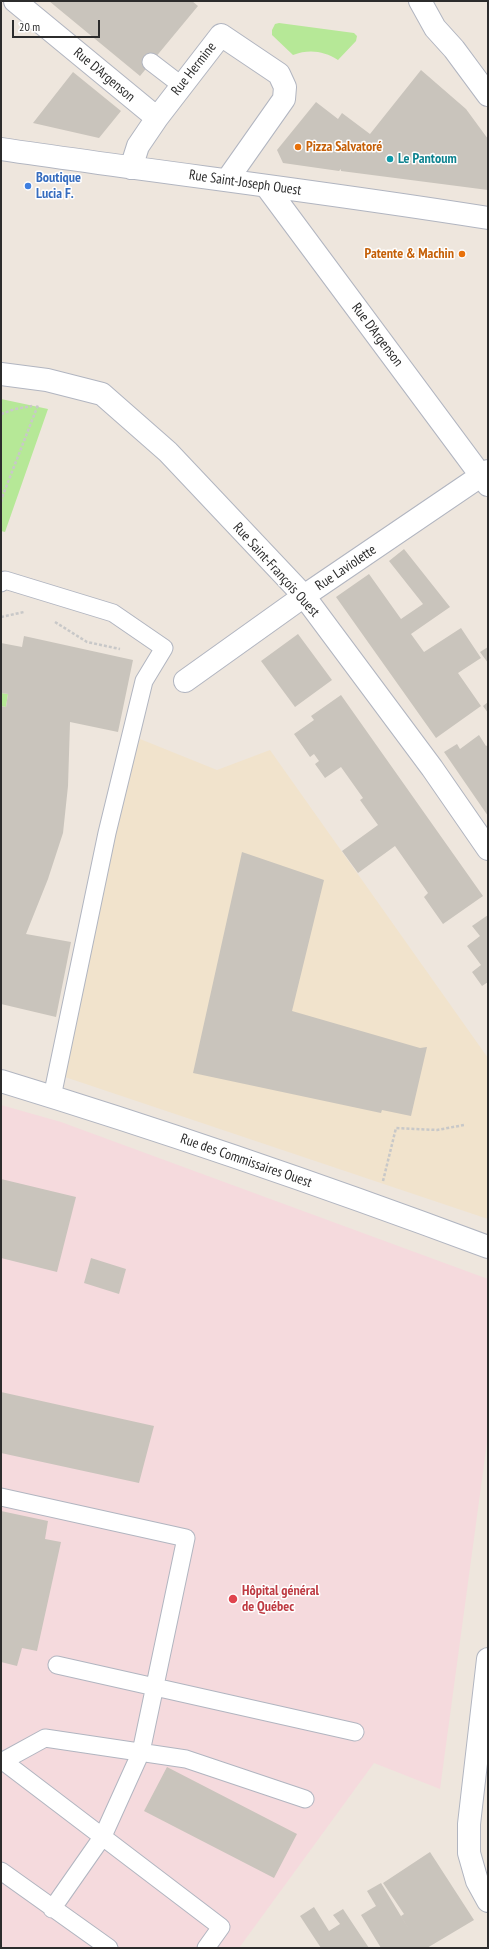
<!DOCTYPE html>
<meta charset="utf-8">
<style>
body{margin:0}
#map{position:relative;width:489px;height:1949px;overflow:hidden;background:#eee6dd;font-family:"PT Sans Narrow",sans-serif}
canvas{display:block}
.frame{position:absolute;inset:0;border:2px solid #2c2c2c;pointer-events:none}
.scale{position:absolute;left:12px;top:20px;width:88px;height:18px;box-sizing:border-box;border:2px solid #2c2c2c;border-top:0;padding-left:5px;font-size:12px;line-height:14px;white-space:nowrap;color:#2c2c2c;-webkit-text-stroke:3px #fff;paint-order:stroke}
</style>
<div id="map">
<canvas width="489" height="1949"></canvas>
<div class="frame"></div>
<div class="scale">20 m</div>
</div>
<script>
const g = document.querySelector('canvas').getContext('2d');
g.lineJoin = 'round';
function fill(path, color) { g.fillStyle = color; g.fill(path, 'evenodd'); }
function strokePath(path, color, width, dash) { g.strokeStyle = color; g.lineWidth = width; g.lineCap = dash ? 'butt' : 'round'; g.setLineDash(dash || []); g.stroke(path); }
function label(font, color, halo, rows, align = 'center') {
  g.font = font + ' "PT Sans Narrow",sans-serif'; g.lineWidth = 3; g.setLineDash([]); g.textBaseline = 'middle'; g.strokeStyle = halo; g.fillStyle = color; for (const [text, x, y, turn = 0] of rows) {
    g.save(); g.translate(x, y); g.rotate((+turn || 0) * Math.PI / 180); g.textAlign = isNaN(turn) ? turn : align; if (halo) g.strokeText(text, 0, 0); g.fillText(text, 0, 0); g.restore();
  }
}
const education = new Path2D(`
 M140 739 217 770 270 750 488 1058V1219L56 1074 129 770Z`);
const medical = new Path2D(`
 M1 1105 61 1122 488 1279V1435L440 1789 374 1763 239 1948H1Z`);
const green = new Path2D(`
 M279 23 354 33 357 36 356 41 338 60C324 51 309 49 293 55L272 35V30L275 24Z
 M1 399 48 409 5 532 1 531Z
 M1 693 8 694 6 707 1 706Z`);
const building = new Path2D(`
 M49 1H192L198 6 140 76Z
 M421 70 466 109 488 139V190L341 171V169L339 171 283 163 277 150 316 102 338 119 342 113 370 134Z
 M73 72 121 111 99 138 33 123Z
 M404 549 450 607 411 634 424 652 461 628 481 658 458 673 481 706 436 738 336 597 369 574 401 619 423 604 389 561Z
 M298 634 332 680 295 707 261 661Z
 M24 636 133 660 118 732 70 722 68 786 63 833 48 879 26 934 71 942 56 1017 1 1004V706L6 707 8 694 1 693V643L22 647Z
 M488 647V663L480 652Z
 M341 695 483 896 443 924 424 897 428 893 395 846 358 873 342 851 378 825 360 800 363 798 341 767 325 778 315 764 319 761 314 754 310 757 294 734 314 720 311 716Z
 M488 702V713L483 706Z
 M479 735 486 746 488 745V816L444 752 457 744 460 749Z
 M242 852 324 880 292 1011 420 1048 427 1047 411 1116 382 1110 381 1113 193 1073Z
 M488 915V982L482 986 472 972 481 965 467 946 480 936 472 926Z
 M1 1179 76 1197 57 1272 1 1258Z
 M91 1258 126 1269 119 1294 84 1283Z
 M1 1392 154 1426 139 1483 1 1453Z
 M1 1511 48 1521 45 1539 61 1542 37 1651 22 1648 17 1666 1 1662Z
 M167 1767 297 1834 274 1878 144 1811Z
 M430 1852 474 1920 427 1948H381L361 1915 376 1906 367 1891 381 1883 410 1931 401 1916 404 1914 383 1883Z
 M314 1907 329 1931 340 1924 333 1915 343 1909 369 1948H321L300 1916Z`);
const path = new Path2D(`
 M1 414 15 409 32 406
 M1 495H3L38 405
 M1 502 3 495
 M1 617 24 612
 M55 622 87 642 120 649
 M383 1181 396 1128 437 1130 464 1125`);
const lane = new Path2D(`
 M151 62 181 85
 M1 583 5 580 113 613 164 648 144 681 107 833 52 1097
 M1 1497 186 1538 141 1752 103 1836 52 1909
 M57 1665 355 1732
 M1 1761H3L45 1738 186 1759 305 1799
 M3 1761 221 1927 206 1948
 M1 1871 109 1948`);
const street = new Path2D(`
 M15 1 157 118
 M1 149C163 173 326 192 488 218
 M131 168 138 146 157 118 221 35 279 74 285 87 284 99 227 180
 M266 186 488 485
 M1 374 47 380 102 394 168 452 304 596 432 768 488 849
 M185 681 304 596 488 471
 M1 1081C165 1131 327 1187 488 1247
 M488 1659 469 1824V1853L477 1881 488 1901`);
const secondary = new Path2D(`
 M420 1 435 28 454 49 488 95`);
const markers = [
 [298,147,4,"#e8710a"],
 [390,159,4,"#0f9aa8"],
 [28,186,4,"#3f7fe0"],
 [462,254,4,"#e8710a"],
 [233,1599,5,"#e0444e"]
];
const streetNames = [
 ["Rue Hermine",194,69,-52],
 ["Rue D'Argenson",104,75,40],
 ["Rue Saint-Joseph Ouest",245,183,8],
 ["Rue D'Argenson",377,335,53],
 ["Rue Laviolette",346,568,-34],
 ["Rue Saint-François Ouest",276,570,48],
 ["Rue des Commissaires Ouest",246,1161,19]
];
const foodNames = [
 ["Pizza Salvatoré",306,147],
 ["Patente & Machin",454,254,"right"]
];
const cultureNames = [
 ["Le Pantoum",398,159]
];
const shopNames = [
 ["Boutique",36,178],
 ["Lucia F.",36,194]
];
const healthNames = [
 ["Hôpital général",242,1591],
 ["de Québec",242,1607]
];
fill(education, '#f1e3cc');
fill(medical, '#f5dadd');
fill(green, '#b6e897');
fill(building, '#c9c4bc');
strokePath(lane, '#b1b5c0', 19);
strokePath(street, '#b1b5c0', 24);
strokePath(secondary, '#b1b5c0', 24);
strokePath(path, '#c8c8c8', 2.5, [3, 2]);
strokePath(lane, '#fff', 17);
strokePath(street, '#fff', 22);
strokePath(secondary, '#fff', 22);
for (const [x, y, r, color] of markers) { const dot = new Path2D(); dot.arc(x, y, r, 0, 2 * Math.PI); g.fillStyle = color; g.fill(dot); strokePath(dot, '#fff', 1.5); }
label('14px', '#2c2c2c', '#fff', streetNames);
label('bold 14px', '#c56008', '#fff', foodNames, 'left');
label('bold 14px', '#0d838f', '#fff', cultureNames, 'left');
label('bold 14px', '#366cbe', '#fff', shopNames, 'left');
label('bold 14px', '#be3a42', '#fff', healthNames, 'left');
</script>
